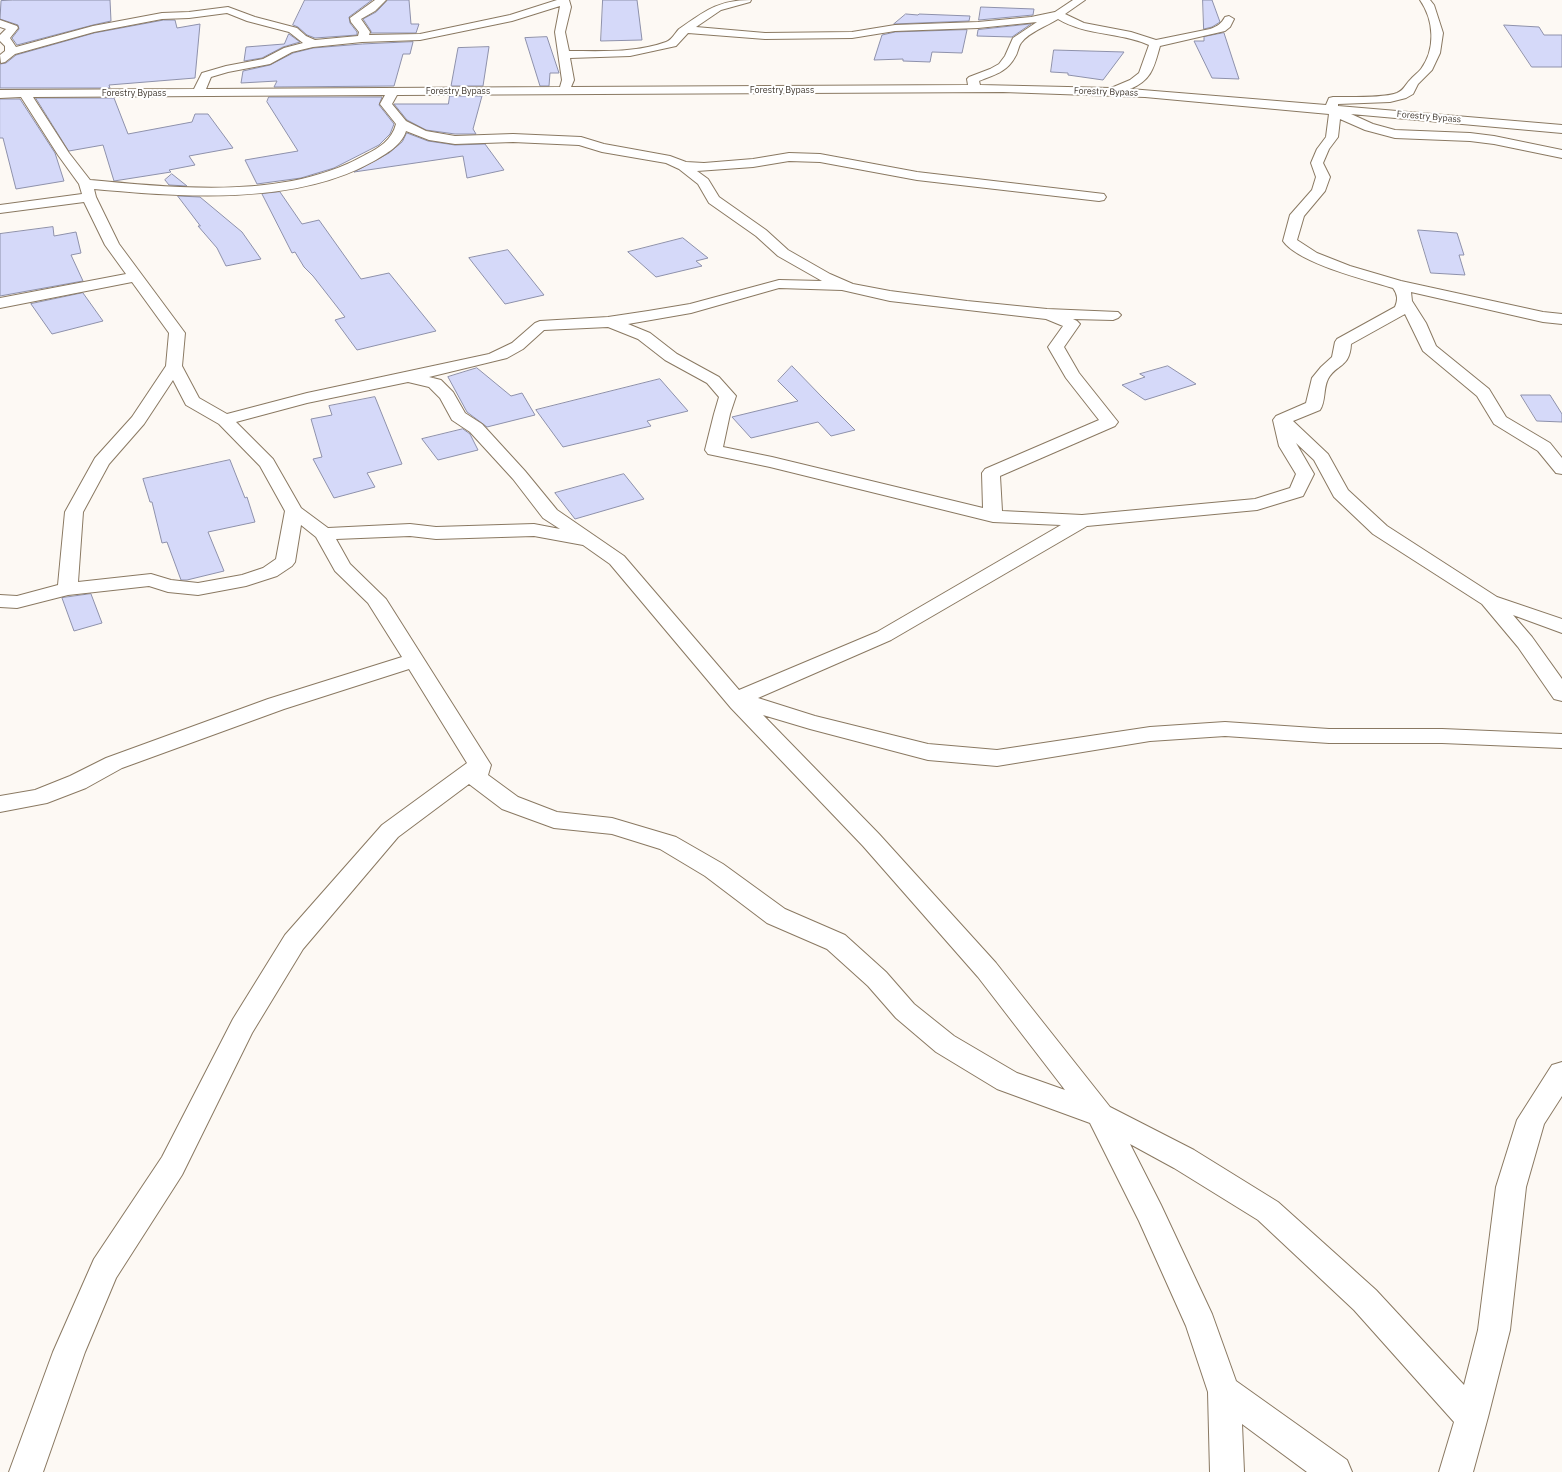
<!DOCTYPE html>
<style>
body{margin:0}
canvas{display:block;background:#fdf9f4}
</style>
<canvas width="1562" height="1472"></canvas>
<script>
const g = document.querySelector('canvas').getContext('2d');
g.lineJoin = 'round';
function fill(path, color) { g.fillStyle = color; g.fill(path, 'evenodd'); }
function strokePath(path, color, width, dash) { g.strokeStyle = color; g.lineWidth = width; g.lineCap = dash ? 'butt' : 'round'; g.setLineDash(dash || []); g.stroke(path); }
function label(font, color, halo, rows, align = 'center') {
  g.font = font + ' "IBM Plex Sans",sans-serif'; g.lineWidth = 4; g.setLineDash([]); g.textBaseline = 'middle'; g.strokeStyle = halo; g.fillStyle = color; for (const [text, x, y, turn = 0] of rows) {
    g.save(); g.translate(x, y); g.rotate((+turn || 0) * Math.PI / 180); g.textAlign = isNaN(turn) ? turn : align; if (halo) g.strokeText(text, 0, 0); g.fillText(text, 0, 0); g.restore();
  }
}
const building = new Path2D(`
 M13 0H110L111 21 93 25 17 45 12 38 19 29 18 25 0 19 1 1Z
 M305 0H372L349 17 350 23 357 32V35L315 38 307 35 298 27 293 25Z
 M388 0H409L411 24H419L416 33H371V31L363 19 376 12Z
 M603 0H637L642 40 601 41Z
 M1203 0H1212L1220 22 1212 27 1204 29Z
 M981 7 1034 9 1033 15 979 20Z
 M906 14 918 15 919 14 970 16 969 21 894 24Z
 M164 20H175L177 28 200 24 195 78 109 85 110 88H0V64L6 63 16 55 94 33Z
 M1031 24 1012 37 977 36 978 30Z
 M1504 25 1539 27 1544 35H1562V67H1532Z
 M967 30 962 53 932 52 930 62 903 61V59L874 60 882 35 895 32Z
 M1224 33 1239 79 1212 78 1194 41H1204V37Z
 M289 34 300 42 283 47 262 58 244 61 246 47 284 44Z
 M547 37 559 73H550L549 86H540L525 38Z
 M413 42 410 54H403L394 86 274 87 277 81 241 83 243 71 270 65 293 53 313 48 362 44Z
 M489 47 483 86H451L458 48Z
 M1054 50 1124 52 1103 80 1068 75V73L1051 72Z
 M450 96H482L473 129 476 134H455L426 130 407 120 394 104H448Z
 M269 97H382L379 105 394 124 390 134 379 145 334 168 301 178 257 184 245 160 298 151 267 102Z
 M36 98H114L128 134 192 122 195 114H208L233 148 189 156 195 165 169 170 171 172 114 181 103 145 69 151Z
 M0 99H20L55 153 64 181 16 189 3 138H0Z
 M407 133 428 141 455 145 485 144 504 170 467 178 463 156 354 172 389 153 402 142Z
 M172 174 187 186 169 185 165 180Z
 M280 192 302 224 319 220 361 279 389 273 436 331 357 350 335 320 345 317 313 276 304 267 295 252 292 253 262 194Z
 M178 196 200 197 242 232 261 259 226 266 217 248 198 226H200Z
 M53 227 54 236 76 232 81 253 71 255 83 281 0 296V234Z
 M1418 230 1457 233 1464 255H1459L1465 275 1431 273Z
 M683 238 708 258 696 261 702 266 656 277 628 252Z
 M508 250 544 295 505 304 469 258Z
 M83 293 103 321 52 334 31 304Z
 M792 366 821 396 855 430 831 436 818 422 751 438 732 417 798 401 778 381Z
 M1168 366 1196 384 1145 400 1122 385 1145 377 1140 374Z
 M477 368 511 396 522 393 535 415 487 427 467 412 448 377Z
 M660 379 688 411 647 421 651 426 563 447 536 410Z
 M1521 395H1550L1562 414V422L1537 421Z
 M375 397 402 464 367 473 375 487 334 498 313 459 322 457 311 419 332 415 329 406Z
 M463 429 470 434 478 450 438 460 422 439Z
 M230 460 245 498 247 497 255 522 208 532 224 571 187 580H181L167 542 162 543 152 502H150L143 479Z
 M624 474 644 499 575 519 555 493Z
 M91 594 102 623 74 631 62 598Z`);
const minor = new Path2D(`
 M375 0H386L375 11 361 19 370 32 369 35 420 34 510 15 557 0H569L571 7 565 32 569 51C601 51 636 53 666 42 672 40 675 33 679 29 705 11 718 0 751 0L750 2 721 10 696 27 765 33 852 32 895 25 978 22 1031 17 1055 12 1073 0H1085L1065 14 1084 23 1131 32 1156 40 1210 29C1218 26 1221 24 1225 17L1229 16 1234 19 1230 27 1225 31 1160 46C1154 67 1152 80 1130 89L1326 105 1329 98 1333 97C1349 97 1384 98 1397 93 1404 90 1405 85 1410 80 1413 76 1418 73 1421 69 1436 49 1434 20 1420 0H1430L1434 5 1443 33 1440 53 1432 70 1418 84 1413 94 1406 98 1390 102 1338 104V106L1562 125V133L1351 114 1373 124 1395 130 1470 133 1494 136 1562 150V158L1494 144 1470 141 1395 138 1365 130 1340 119 1338 137 1329 149 1323 163 1330 177 1325 191 1304 216 1297 240 1317 253 1350 266 1401 281 1543 312 1562 314V324L1543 322 1411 292 1412 301 1426 323 1436 346 1489 389 1506 417 1550 443 1562 458V474L1556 473 1538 451 1494 424 1477 396 1423 351 1405 314 1351 344C1350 368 1336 364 1328 379 1323 389 1326 401 1320 410L1293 421 1328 454 1348 490 1387 526 1497 597 1562 619V633L1513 615 1532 637 1562 679V701L1554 699 1518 647 1482 604 1373 534 1334 497 1314 460 1296 443 1314 474 1303 496 1257 510 1087 526 891 640 758 698 815 716 928 744 997 750 1150 727 1225 722 1329 729H1442L1562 734V748L1442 743H1329L1225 736 1150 741 997 766 928 760 810 729 763 715 879 834 996 963 1110 1107 1194 1150 1278 1202 1376 1290 1464 1385 1478 1330 1496 1187 1517 1120 1552 1065 1562 1062V1096L1544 1124 1526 1187 1510 1330 1488 1417 1473 1472H1439L1454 1422 1354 1310 1258 1220 1174 1168 1130 1144 1161 1205 1212 1314 1236 1381 1347 1460 1352 1472H1307L1242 1424 1244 1472H1210L1208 1392 1186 1326 1139 1221 1090 1123 997 1089 936 1052 896 1018 868 986 827 949 767 923 705 876 660 849 612 834 554 828 502 809 469 784 398 837 303 949 252 1033 182 1175 116 1278 85 1352 43 1472H9L53 1352 94 1259 162 1157 233 1019 285 935 382 825 467 763 409 669 284 709 122 768 86 788 47 803 0 812V796L35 790 70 776 106 758 268 699 402 657 368 603 335 571 316 537 301 525 295 562 292 566 277 576 246 586 198 595 168 592 149 586 68 595 17 608 0 607V595L17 596 58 585 65 512 95 458 132 417 166 366 169 333 132 282 0 308V298L126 274 105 245 84 202 0 213V205L82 194 79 184 58 155 21 97 0 98V90L194 89 202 73 226 66 263 59 284 48 303 43 289 32 247 21 227 13 189 18 162 19 94 32 15 54 5 62 1 63 0 55 5 51V46L0 41V35L6 29 0 27V20L17 26 18 28 10 38 16 47 93 26 162 13 189 12 228 7 255 17 297 28 306 36 315 40 358 36 359 32 351 22 350 18ZM560 6 555 32 562 80 560 87 206 89 211 77 228 72 270 64 292 52 313 47 362 42 420 40 512 21ZM1058 19C1086 36 1120 32 1149 45L1139 73 1130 80 1111 88 980 85 979 81C994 75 1007 72 1015 57 1018 53 1018 47 1021 43 1029 32 1047 26 1058 19ZM1037 22 1013 38 1005 56 999 64 990 69 969 77 967 79 968 85 571 87 574 80 570 58 630 56 676 46 688 33 765 39 852 38 895 31 978 28ZM1003 92 1145 97 1329 114 1326 137 1317 149 1311 163 1316 177 1312 190 1290 215 1283 241C1298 263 1366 280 1393 288 1398 295 1398 300 1395 307L1337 339 1335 342 1332 357 1321 367 1312 378 1306 403 1276 416 1273 420 1279 446 1296 474 1290 488 1255 499 1082 515 1002 511 1000 476 1115 426 1118 422 1079 373 1064 347 1080 324 1077 321 1073 319 1113 320 1118 318 1121 315 1118 312 1047 309 967 301 890 291 853 284 830 274 788 250 766 230 719 197 708 179 697 171 753 167 789 161 820 162 917 180 1099 201 1104 200 1106 197 1104 194 917 172 820 154 789 153 753 159 704 163 686 162 670 156 604 144 581 137 513 134 455 136 426 131 406 121 392 104 397 95ZM385 95 380 104 396 124C392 140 379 148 365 155 286 200 177 188 90 180L69 153 33 97ZM406 131 429 140 455 144 513 142 579 145 602 152 666 163 679 169 698 184 709 203 756 236 778 256 822 281 779 280 690 304 648 311 608 317 540 321 535 323 512 343 489 354 307 393 227 414 199 398 182 366 185 333 119 244 96 197 94 189C181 197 295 206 374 161 386 154 402 145 406 131ZM779 288 842 290 890 301 1046 319 1063 326 1048 347 1066 378 1099 420 985 469 982 473 983 508 772 457 723 447 730 414 736 396 719 377 677 354 650 333 628 324 691 313ZM608 327 638 339 665 360 707 383 719 397 714 414 705 450 708 454 770 467 993 522 1061 525 877 632 739 690 624 556 557 510 525 471 482 424 465 413 453 392 441 380 429 377 507 358 523 349 544 330ZM173 380 186 405 219 424 260 466 285 511 276 559 263 568 242 575 198 583 171 580 151 574 78 582 83 512 109 464 144 424ZM408 382 429 387 440 398 452 420 470 432 513 479 543 518 560 529 534 524 436 527 410 524 328 528 301 508 273 459 236 422 307 403ZM410 536 436 539 534 536 583 545 610 564 731 708 863 846 978 977 1065 1090 1017 1073 954 1036 914 1004 886 972 845 935 785 909 723 864 676 837 612 818 557 812 518 797 488 775 491 765 386 599 350 564 336 539Z`);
const farStreetnames = [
 ["Forestry Bypass",782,90],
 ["Forestry Bypass",458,91],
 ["Forestry Bypass",1106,92,2],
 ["Forestry Bypass",134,93],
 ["Forestry Bypass",1429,117,5]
];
fill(building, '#d5d9f9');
strokePath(building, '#8e91ab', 1);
strokePath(minor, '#8a7962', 2);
fill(minor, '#fff');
label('9px', '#413930', '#fff', farStreetnames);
</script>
